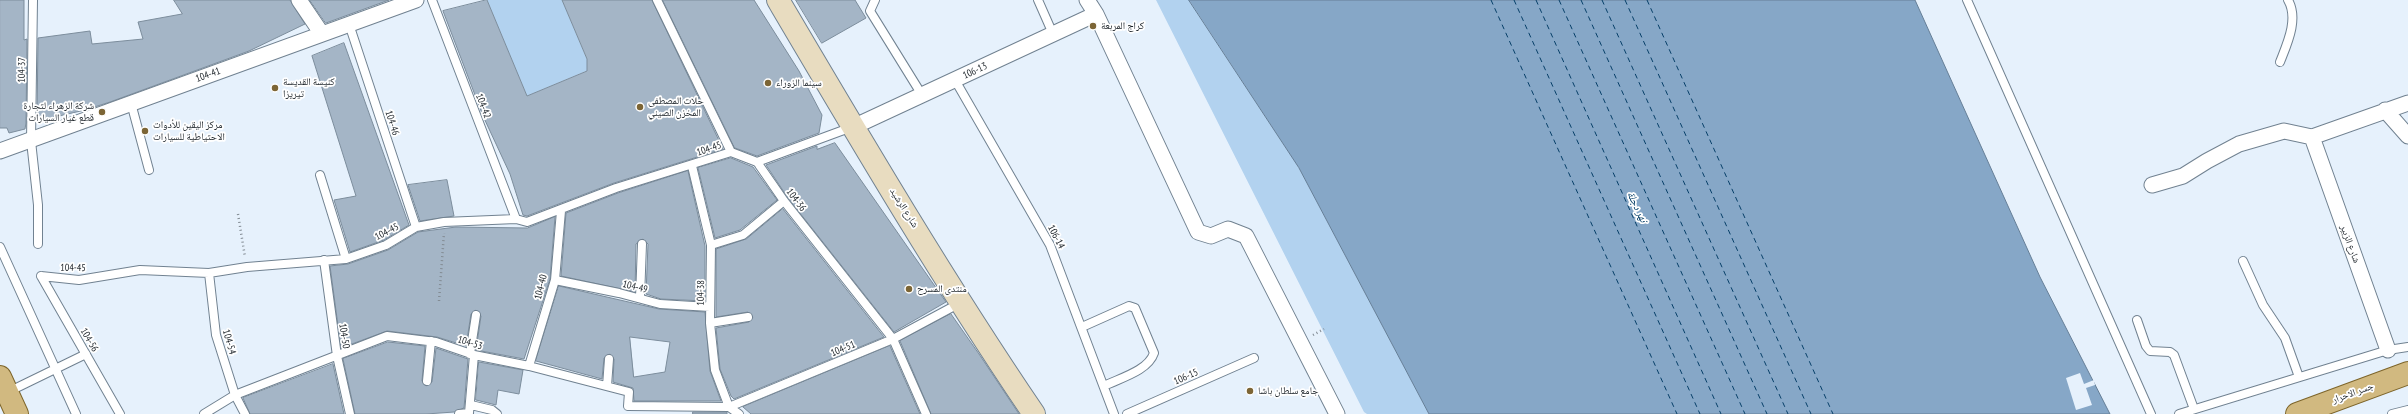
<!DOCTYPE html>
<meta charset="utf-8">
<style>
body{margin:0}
canvas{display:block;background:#e6f1fc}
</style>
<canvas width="2408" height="414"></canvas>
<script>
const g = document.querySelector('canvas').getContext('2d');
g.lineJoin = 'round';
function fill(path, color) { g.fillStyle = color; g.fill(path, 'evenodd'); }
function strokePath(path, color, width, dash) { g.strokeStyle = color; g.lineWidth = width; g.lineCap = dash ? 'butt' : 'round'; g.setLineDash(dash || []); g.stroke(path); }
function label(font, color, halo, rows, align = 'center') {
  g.font = font + ' "PT Sans Narrow","Noto Naskh Arabic",sans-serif'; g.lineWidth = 3.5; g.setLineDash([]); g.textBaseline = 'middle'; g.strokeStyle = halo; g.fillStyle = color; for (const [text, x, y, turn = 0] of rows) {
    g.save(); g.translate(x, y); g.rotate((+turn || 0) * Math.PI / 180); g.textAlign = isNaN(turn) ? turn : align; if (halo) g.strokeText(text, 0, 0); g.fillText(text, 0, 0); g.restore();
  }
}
const green = new Path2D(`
 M487 0H562L591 69 527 96Z
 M1156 0H1189L1299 168 1429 414H1367L1364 412Z`);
const water = new Path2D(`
 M1189 0H1915L2040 277 2110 414H1429L1299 168Z`);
const pier = new Path2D(`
 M2080 373 2084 384 2094 380 2095 385 2086 388 2092 405 2076 410 2066 378Z`);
const ferry = new Path2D(`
 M1491 0 1677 414
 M1514 0 1700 414
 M1536 0 1721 414
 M1559 0 1745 414
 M1581 0 1767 414
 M1602 0 1788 414
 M1625 0 1811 414
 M1647 0 1833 414`);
const building = new Path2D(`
 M0 0H24V40L27 39 26 123 25 129 9 133 7 128H0Z
 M174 0H290L305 24 249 51 110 102 85 110 37 121 38 38 90 31 92 44 143 39 138 22 182 14Z
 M310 0H389L326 23Z
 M487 0 527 96 587 71V59L562 0H652L723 149 614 183 527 216 523 215 510 174 483 116 443 11Z
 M663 0H754L799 71 822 115 819 133 757 156 735 148Z
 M796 0H855L866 18 822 43Z
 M344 43 409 225 384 240 350 252 334 200 356 196 312 56Z
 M835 143 946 302 894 332 788 198 766 165 817 146V149Z
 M731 158 753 167 777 200 740 230 715 238 698 168Z
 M688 171 705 246V301L661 299 646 294 648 244 643 239 636 244 635 292 561 276 566 213 618 193Z
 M447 180 454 216 420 221 408 185Z
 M783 209 884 337 734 399 731 396 720 369 716 328 749 322 753 317 748 312 716 317V249L746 239Z
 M555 217 550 279 524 359 476 350 481 316 476 310 471 314 466 346 437 337 387 331 341 348 330 266 348 264 388 250 418 232 456 227 527 228Z
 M559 286 659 309 705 312 710 371 721 401H634L633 388 613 382 614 359 610 354 604 358 602 379 536 361ZM630 337 670 342 665 372 634 377Z
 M951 314 979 354 1019 414H931L900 341Z
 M388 342 425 346 422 381 426 386 432 382 436 348 468 359 464 408 454 412 426 414H355L343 359Z
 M890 346 920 414H751L743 407Z
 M479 362 523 370 519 394 498 390 496 405 476 400Z
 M333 364 344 414H250L243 398Z
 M693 412H727V414H693Z`);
const path = new Path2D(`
 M238 214 245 257
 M439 301 444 233
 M1313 335 1324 329`);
const service = new Path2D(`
 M33 0 31 141 38 205V244
 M432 0 516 219
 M657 0 731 152 757 162 784 201 893 339 926 414
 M875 0 870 11 922 95
 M1038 0 1053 34
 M1967 0 2151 414
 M349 24 416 227
 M2280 62C2287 44 2299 19 2288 0
 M955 80 1050 245 1114 414
 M131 103 149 170
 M757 162 852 127
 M692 166 711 245 710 323 715 370 729 407 739 414
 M320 175 346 259
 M711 245 743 235 784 201
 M0 247 76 414
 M324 260 337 356 350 414
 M2243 261 2263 305 2285 338 2299 377
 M209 273 216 335 235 395 245 414
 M41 276 79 280 140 270 209 273 247 267 346 259 386 245 416 227 444 222 516 219 527 222 616 188 731 152
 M41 276 120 414
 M555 280 619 293 660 304 710 307
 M640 298 642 244
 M2137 320 2146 346 2150 351 2170 352 2174 355 2194 409
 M710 323 748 317
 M1082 327 1129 306 1135 308 1154 353C1148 371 1120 378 1104 386
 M470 354 476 315
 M529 366 555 280 561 211
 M427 381 431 341
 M607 386 609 359
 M8 392 86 354
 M471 405 492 410 497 414
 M204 414 235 395 387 336 436 342 474 355 529 366 629 392 628 406 729 407 893 339 960 303
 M459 414 469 413 474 355
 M1127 414 1254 358
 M2179 414 2388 350 2408 347
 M2392 414 2408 410`);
const minor = new Path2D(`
 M299 0 322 34
 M1087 0 1096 14 1198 232 1211 236 1228 229 1246 236 1337 414
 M2385 110 2408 136
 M853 127 1096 14
 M2312 137 2388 350
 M0 151 416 0
 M2152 185 2183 176 2207 161 2239 144 2284 131 2312 137 2408 103`);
const secondary = new Path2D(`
 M778 0C860 139 943 280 1034 414`);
const primary = new Path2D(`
 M0 377 17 414
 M2297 414 2408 373`);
const markers = [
 [1093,26,4,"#7c6535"],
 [768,83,4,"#7c6535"],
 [275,88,4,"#7c6535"],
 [640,107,4,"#7c6535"],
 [102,112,4,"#7c6535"],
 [145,131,4,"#7c6535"],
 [909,289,4,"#7c6535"],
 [1250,391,4,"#7c6535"]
];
const poiNames = [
 ["كراج المربعة",1101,26],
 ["كنيسة القديسة",283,82],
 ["تيريزا",283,94],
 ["سينما الزوراء",776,83],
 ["حلات المصطفى",648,101],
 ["المخزن الصيني",648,113],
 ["شركة الزهراء لتجارة",94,106,"right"],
 ["قطع غيار السيارات",94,118,"right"],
 ["مركز اليقين للأدوات",153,125],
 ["الاحتياطية للسيارات",153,137],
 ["منتدى المسرح",917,289],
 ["جامع سلطان باشا",1258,391]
];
const streetNames = [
 ["104-37",22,70,-89],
 ["106-13",975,71,-25],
 ["104-41",208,75,-20],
 ["104-42",483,106,69],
 ["104-46",392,123,72],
 ["104-45",709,149,-19],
 ["104-36",796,200,53],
 ["شارع الرشيد",904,208,58],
 ["104-45",387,232,-27],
 ["106-14",1056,237,63],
 ["شارع الزبير",2350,244,70],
 ["104-45",73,268,1],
 ["104-40",541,287,-76],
 ["104-49",635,287,14],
 ["104-38",701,293,-89],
 ["104-50",344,336,81],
 ["104-56",89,340,60],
 ["104-54",229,342,74],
 ["104-53",470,343,17],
 ["104-51",843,349,-23],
 ["106-15",1186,377,-24],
 ["جسر الاحرار",2353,393,-20]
];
const waterNames = [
 ["نهر دجلة",1637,207,64]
];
fill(green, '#b2d2ef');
fill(water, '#86a7c7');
strokePath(water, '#667f97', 1);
fill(pier, '#e6f1fc');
strokePath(ferry, '#063f68', 1, [5, 4]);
fill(building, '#a4b5c6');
strokePath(building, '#7c8d9c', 1);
strokePath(service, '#718291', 10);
strokePath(minor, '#718291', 17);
strokePath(secondary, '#718291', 24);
strokePath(primary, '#7d652a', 24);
strokePath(path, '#838c94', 2.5, [1, 3]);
strokePath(service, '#fff', 8);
strokePath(minor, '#fff', 15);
strokePath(secondary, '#e8dcc0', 22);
strokePath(primary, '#d1b980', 22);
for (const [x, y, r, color] of markers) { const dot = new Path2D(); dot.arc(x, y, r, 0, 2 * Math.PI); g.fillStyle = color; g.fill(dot); strokePath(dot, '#fff', 1.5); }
label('10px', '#1a2127', '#fff', poiNames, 'left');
label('10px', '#1a2127', '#fff', streetNames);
label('italic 11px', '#063f68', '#fff', waterNames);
</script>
